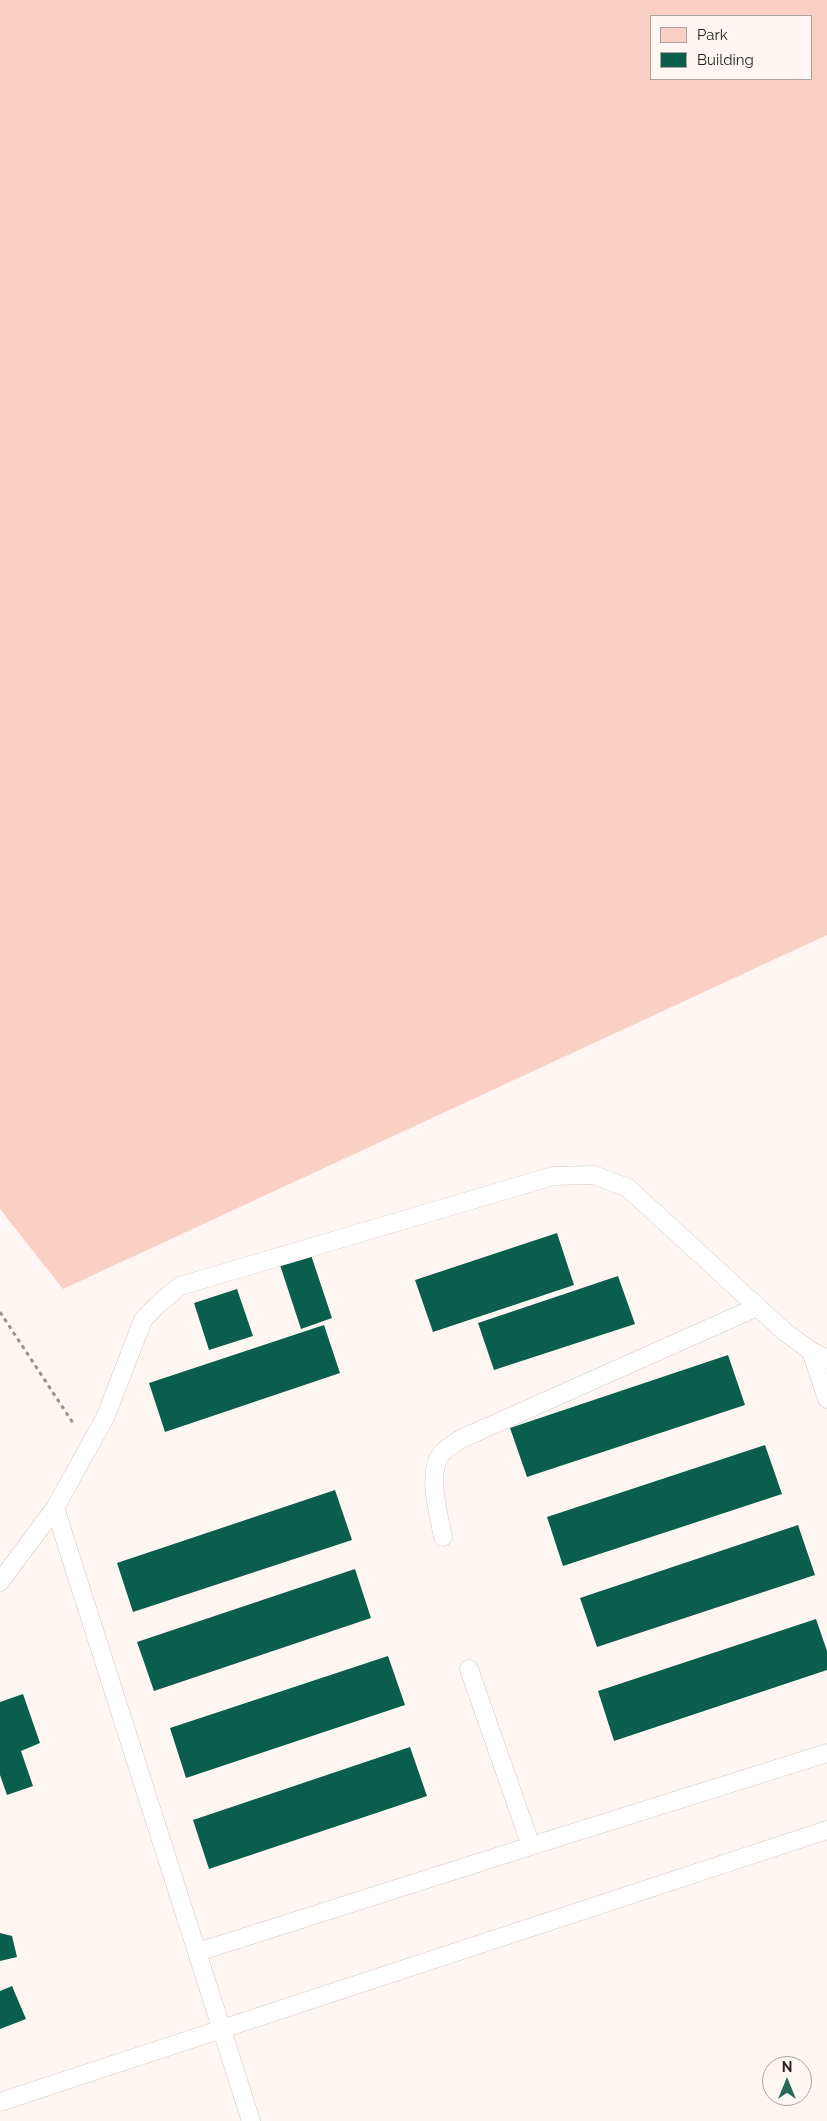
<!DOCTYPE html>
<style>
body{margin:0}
#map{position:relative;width:827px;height:2121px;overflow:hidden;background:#fff6f3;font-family:Raleway,sans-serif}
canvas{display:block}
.legend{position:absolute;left:650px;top:15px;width:162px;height:65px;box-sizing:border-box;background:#fff6f3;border:1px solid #a9a29f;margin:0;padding:6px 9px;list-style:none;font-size:15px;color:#282321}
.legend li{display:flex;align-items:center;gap:10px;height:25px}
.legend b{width:25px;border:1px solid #a9a29f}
.north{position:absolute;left:762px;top:2056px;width:50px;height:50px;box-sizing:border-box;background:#fff6f3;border:1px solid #a9a29f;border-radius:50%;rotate:0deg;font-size:14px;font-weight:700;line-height:20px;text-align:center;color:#282321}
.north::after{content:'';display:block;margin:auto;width:18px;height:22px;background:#286958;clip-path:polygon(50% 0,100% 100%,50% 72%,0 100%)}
</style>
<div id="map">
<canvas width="827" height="2121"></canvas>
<ul class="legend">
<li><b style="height:14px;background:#f9d0c3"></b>Park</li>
<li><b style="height:14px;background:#0a5e4c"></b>Building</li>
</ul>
<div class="north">N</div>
</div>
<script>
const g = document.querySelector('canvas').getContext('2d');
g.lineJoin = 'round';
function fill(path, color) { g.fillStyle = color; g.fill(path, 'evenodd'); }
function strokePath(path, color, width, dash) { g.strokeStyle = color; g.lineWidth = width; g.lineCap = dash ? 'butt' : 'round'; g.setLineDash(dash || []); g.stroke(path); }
const green = new Path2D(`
 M0 0H827V935L63 1289 0 1209ZM651 16H811V79H651Z`);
const building = new Path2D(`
 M557 1233 574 1285 433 1332 415 1280Z
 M311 1255 332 1318 301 1329 280 1265Z
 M618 1276 635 1324 494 1370 478 1323Z
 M237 1289 253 1336 209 1350 194 1303Z
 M324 1325 340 1373 165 1432 149 1383Z
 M728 1355 745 1405 527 1477 510 1428Z
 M765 1445 782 1494 563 1566 547 1517Z
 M335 1490 352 1540 133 1612 117 1563Z
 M798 1525 815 1575 597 1647 580 1598Z
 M355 1569 371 1618 154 1691 137 1642Z
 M816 1619 827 1651V1670L614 1741 598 1691Z
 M388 1656 405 1705 186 1778 170 1728Z
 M23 1694 40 1743 21 1751 33 1786 7 1795 0 1775V1702Z
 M410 1747 427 1796 209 1869 193 1820Z
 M0 1933 12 1936 17 1957 0 1961Z
 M12 1986 26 2019 0 2029V1991Z`);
const path = new Path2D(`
 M0 1312 73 1423`);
const lane = new Path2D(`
 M811 1351 827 1399
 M55 1508 251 2121
 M443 1537C439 1515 426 1472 442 1453 446 1448 455 1443 461 1439L757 1307
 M0 1582 55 1508 105 1418 143 1320 156 1306 180 1286 553 1176 594 1175 628 1188 785 1332 811 1351 827 1359
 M531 1846 827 1753
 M198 1952 531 1846 469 1669
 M0 2102 827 1830`);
fill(green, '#f9d0c3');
fill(building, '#0a5e4c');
strokePath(lane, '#d4c6c2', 19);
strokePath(path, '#9a9290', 3, [4, 4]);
strokePath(lane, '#fff', 18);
</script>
